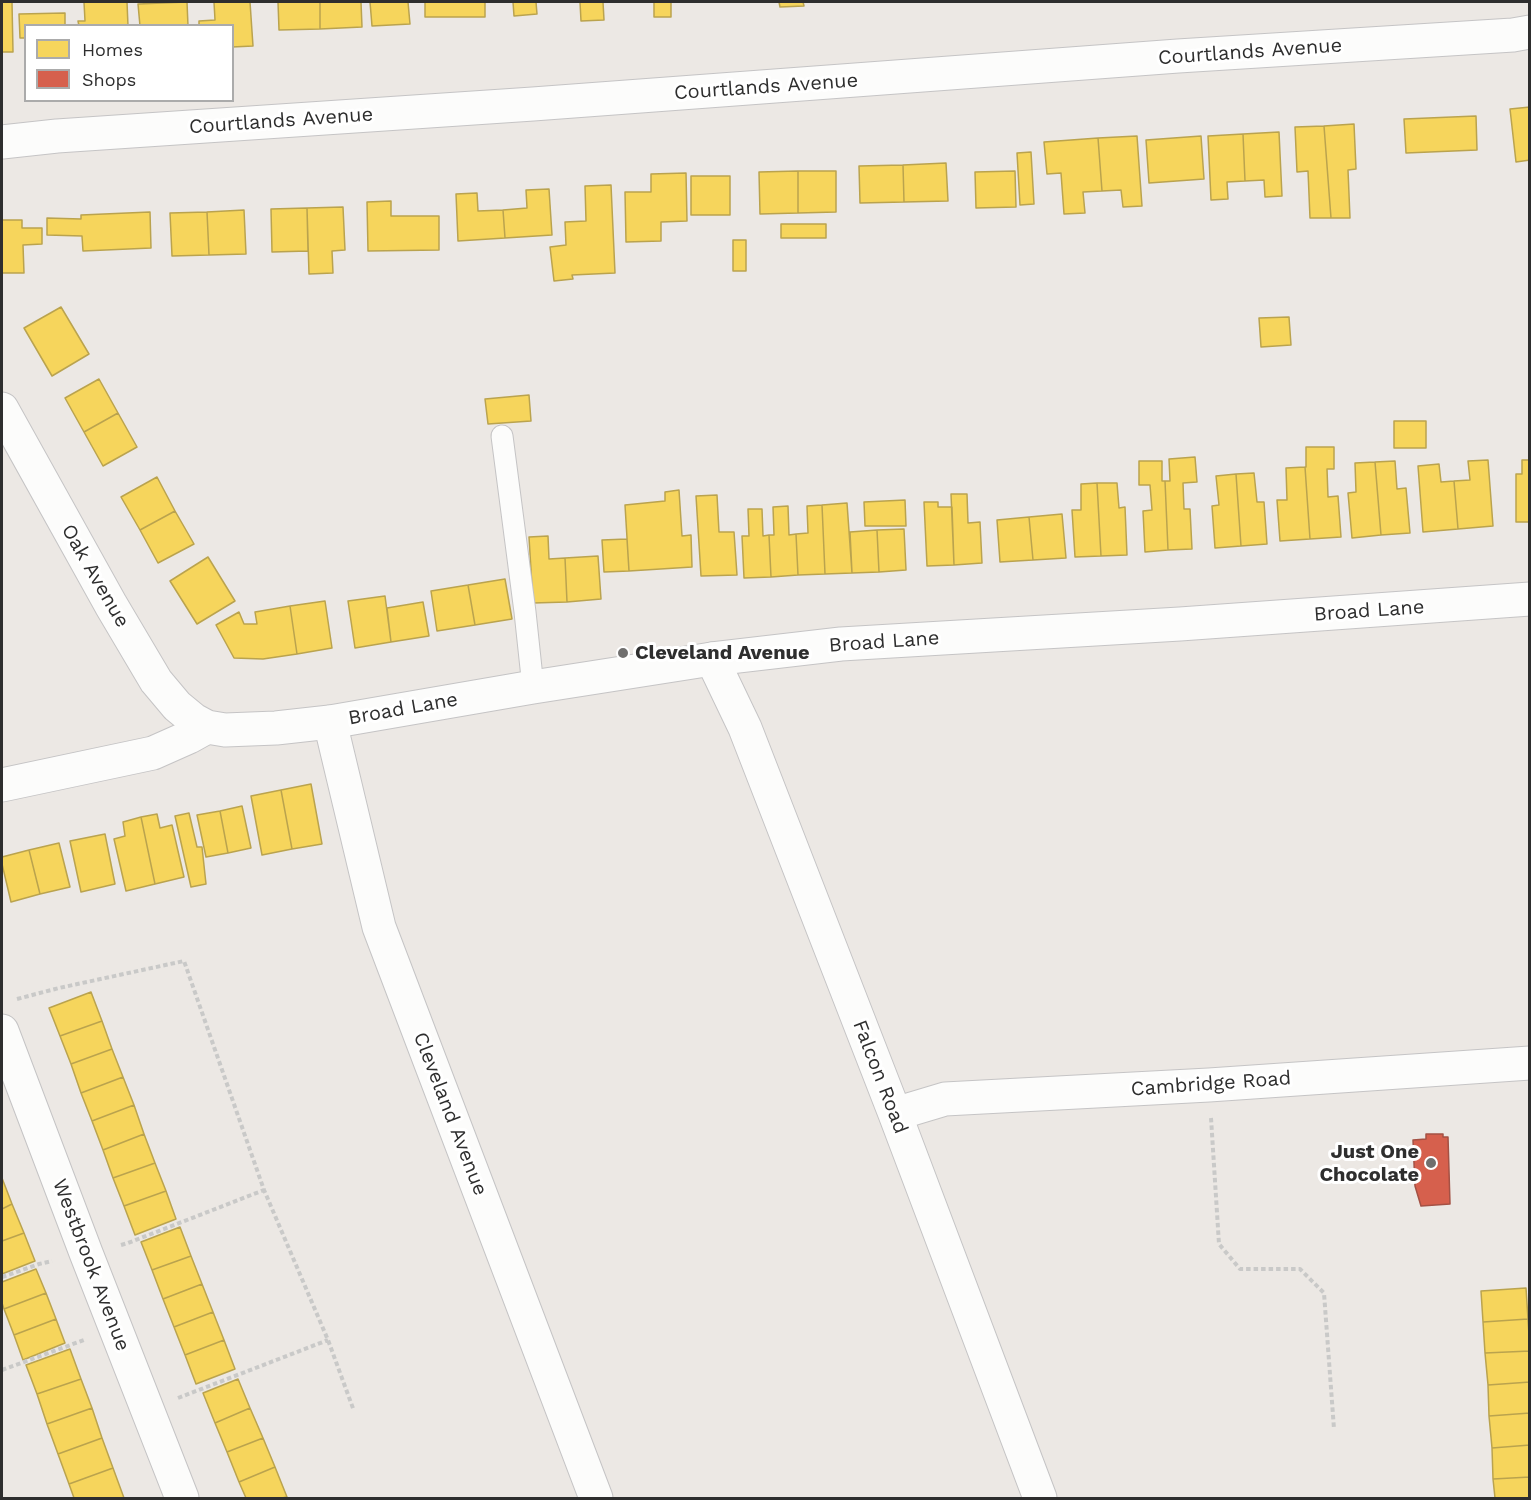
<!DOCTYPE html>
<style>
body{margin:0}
#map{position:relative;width:1531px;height:1500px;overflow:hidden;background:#ece8e4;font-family:"Work Sans",sans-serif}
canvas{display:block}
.frame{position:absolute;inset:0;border:3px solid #2e2e2e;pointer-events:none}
.legend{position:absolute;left:24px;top:24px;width:210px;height:78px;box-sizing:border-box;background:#fff;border:2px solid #ababab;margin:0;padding:8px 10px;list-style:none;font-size:18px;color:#2e2e2e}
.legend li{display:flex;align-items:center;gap:12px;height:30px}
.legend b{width:30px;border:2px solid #ababab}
</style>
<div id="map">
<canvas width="1531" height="1500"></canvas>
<div class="frame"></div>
<ul class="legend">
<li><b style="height:16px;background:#f6d55c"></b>Homes</li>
<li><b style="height:16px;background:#d6604d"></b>Shops</li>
</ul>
</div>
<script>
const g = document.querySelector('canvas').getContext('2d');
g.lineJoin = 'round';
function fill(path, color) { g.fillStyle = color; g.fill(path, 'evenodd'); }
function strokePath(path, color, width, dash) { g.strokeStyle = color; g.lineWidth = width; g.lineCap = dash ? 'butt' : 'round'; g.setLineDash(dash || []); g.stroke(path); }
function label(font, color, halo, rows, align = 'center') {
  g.font = font + ' "Work Sans",sans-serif'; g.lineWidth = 6; g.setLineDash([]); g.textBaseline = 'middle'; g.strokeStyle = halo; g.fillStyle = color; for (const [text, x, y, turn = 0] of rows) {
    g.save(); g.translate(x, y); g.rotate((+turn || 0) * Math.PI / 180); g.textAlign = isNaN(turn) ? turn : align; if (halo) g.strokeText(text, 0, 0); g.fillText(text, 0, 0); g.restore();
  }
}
const homes = new Path2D(`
 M2 2H12L13 52H2Z
 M84 2H127L128 26H79L78 21H85Z
 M187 2 188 26H140L138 4Z
 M214 2H250L253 46 232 47V26H199V21L215 20Z
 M278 2H320V29L279 30Z
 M320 2H361L362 27 320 29Z
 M370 2H408L410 24 372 26Z
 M425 2H485V17H425Z
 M513 2H536L537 14 514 16Z
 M580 2H603L604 20 581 21Z
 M654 2H671V17H654Z
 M779 2H803L804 6 780 7Z
 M65 13V26H26V38H20L19 14Z
 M1530 107V160L1516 162 1510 109Z
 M1476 116 1477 150 1406 153 1404 119Z
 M1354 124 1356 169 1348 170 1350 218H1331L1324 126Z
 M1324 126 1331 218H1310L1308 171 1297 172 1295 127Z
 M1279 132 1282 196 1265 197 1264 180 1245 181 1243 134Z
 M1243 134 1245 181 1227 182 1228 199 1211 200 1208 136Z
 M1137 136 1142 206 1123 207 1121 190 1102 191 1098 138Z
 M1201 136 1204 179 1149 183 1146 140Z
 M1098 138 1102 191 1083 192 1085 213 1064 214 1061 173 1047 174 1044 142Z
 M1031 152 1034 204 1020 205 1017 153Z
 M946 163 948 201 904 202 903 165Z
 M903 165 904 202 860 203 859 166Z
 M798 171H836V212L798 213Z
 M798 171V213L760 214 759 172Z
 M1015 171 1016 207 976 208 975 172Z
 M686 173 687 221 661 222V241L626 242 625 192H651V174Z
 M691 176H730V215H691Z
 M611 185 615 273 572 275 573 279 554 281 550 247 566 245 565 222 586 221 585 186Z
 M549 189 552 235 505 238 503 210 527 208 526 190Z
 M477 193 478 211 503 210 505 238 458 241 456 194Z
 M391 201V216H439V250L368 251 367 202Z
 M343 207 345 250 332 251 333 273 309 274 307 208Z
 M307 208 308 251 272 252 271 209Z
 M244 210 246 254 209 255 207 212Z
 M150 212 151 248 83 251 82 236 47 235V218L81 219V215Z
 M207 212 209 255 172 256 170 213Z
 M2 220H22V228H42V244L23 245 24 273H2Z
 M781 224H826V238H781Z
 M733 240H746V271H733Z
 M61 307 89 354 52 376 24 328Z
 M1289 317 1291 345 1261 347 1259 318Z
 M99 379 118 413 84 432 65 398Z
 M529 395 531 421 488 424 485 399Z
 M118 413 137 447 103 466 84 432Z
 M1394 421H1426V448H1394Z
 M1306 447H1334V469H1327L1328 497 1338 496 1341 537 1310 539 1305 467H1306Z
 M1195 457 1197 482 1183 483 1184 509H1190L1192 549 1168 550 1165 481H1170L1169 459Z
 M1488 460 1493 526 1458 529 1454 481 1470 480 1468 461Z
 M1522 460H1530V522H1516V474H1522Z
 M1139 461H1162V481H1165L1168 550 1145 552 1143 511 1152 510 1150 485H1139Z
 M1395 461 1397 489 1406 488 1410 533 1381 535 1375 462Z
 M1375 462 1381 535 1352 538 1348 493 1356 492 1355 463Z
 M1439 464 1441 482 1454 481 1458 529 1423 532 1418 466Z
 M1305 467 1310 539 1280 541 1277 500H1287L1286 468Z
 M1254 473 1257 502H1264L1267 544 1241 546 1236 474Z
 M1236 474 1241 546 1215 548 1212 506 1219 505 1216 476Z
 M157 477 175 511 140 530 121 497Z
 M1097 483H1117L1119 508 1125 507 1127 555 1101 556Z
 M1097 483 1101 556 1075 557 1072 510H1081V484Z
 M679 490 682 536 691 535 692 567 629 571 625 505 665 501V492Z
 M951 494H967L968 523 980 522 982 563 954 565Z
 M717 495 719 532H734L737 575 701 576 696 496Z
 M905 500 906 526H865L864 502Z
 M924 502H938V507H952L954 565 927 566Z
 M847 503 852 573 825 574 822 505Z
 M822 505 825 574 798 575 796 534 808 533 807 506Z
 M788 506 789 535 796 534 798 575 771 577 769 535H774L773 507Z
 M748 509H762L763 536 769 535 771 577 744 578 742 536H749Z
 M175 511 194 544 158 563 140 530Z
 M1062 514 1066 558 1033 560 1029 517Z
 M1029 517 1033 560 1000 562 997 520Z
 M904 529 906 570 879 572 877 530Z
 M877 530 879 572 852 573 850 532Z
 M548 536 549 559 565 558 567 602 533 603 529 537Z
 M627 539 629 571 604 572 602 540Z
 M598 556 601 599 567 602 565 558Z
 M208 557 235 601 197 624 170 581Z
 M505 579 512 619 475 625 468 585Z
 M468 585 475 625 437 631 431 591Z
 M385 596 391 642 355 648 348 601Z
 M325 601 332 648 297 654 290 606Z
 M423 602 429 636 391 642 387 608Z
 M290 606 297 654 263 659 234 658 216 625 239 612 244 624H257L255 612Z
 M311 784 322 844 292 849 281 790Z
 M281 790 292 849 262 855 251 796Z
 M242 806 251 848 228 853 220 811Z
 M220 811 228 853 206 857 197 815Z
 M189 813 197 847H202L206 884 191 887 175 816Z
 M157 814 160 828 172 825 184 877 155 884 141 817Z
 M141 817 155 884 126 891 114 839 125 836 123 822Z
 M105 834 115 884 81 892 70 841Z
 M59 843 70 887 40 894 29 850Z
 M29 850 40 894 11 902 2 864V857Z
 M91 992 102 1021 60 1036 49 1008Z
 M102 1021 112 1049 71 1064 60 1036Z
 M112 1049 123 1077 81 1093 71 1064Z
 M123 1077 134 1105 92 1121 81 1093Z
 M134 1105 144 1134 103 1150 92 1121Z
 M144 1134 155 1163 113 1178 103 1150Z
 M155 1163 166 1191 124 1206 113 1178Z
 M2 1178 12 1204 2 1209Z
 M166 1191 176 1219 135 1235 124 1206Z
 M12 1204 24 1233 2 1241V1209Z
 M180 1227 191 1256 152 1270 141 1242Z
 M24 1233 35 1261 2 1274V1241Z
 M191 1256 202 1284 163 1299 152 1270Z
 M36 1269 46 1293 4 1309 2 1303V1282Z
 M202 1284 213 1312 174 1327 163 1299Z
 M1526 1288 1528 1319 1483 1322 1481 1291Z
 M46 1293 56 1319 14 1335 4 1309Z
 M213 1312 224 1340 185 1355 174 1327Z
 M56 1319 65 1343 23 1360 14 1335Z
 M1528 1319 1530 1351 1485 1353 1483 1322Z
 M224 1340 235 1369 196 1384 185 1355Z
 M70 1349 81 1379 37 1394 26 1365Z
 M1530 1351V1382L1488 1385 1485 1353Z
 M81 1379 92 1408 47 1424 37 1394Z
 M238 1379 250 1408 215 1423 203 1393Z
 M1530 1382V1413L1489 1416 1488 1385Z
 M92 1408 102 1438 58 1454 47 1424Z
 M250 1408 263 1438 227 1452 215 1423Z
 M1530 1413V1445L1492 1448 1489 1416Z
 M102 1438 113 1468 69 1484 58 1454Z
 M263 1438 275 1467 239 1482 227 1452Z
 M1530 1445V1477L1493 1479 1492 1448Z
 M275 1467 287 1497 282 1498H246L239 1482Z
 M113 1468 124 1498H74L69 1484Z
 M1530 1477V1498H1495L1493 1479Z`);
const shops = new Path2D(`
 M1426 1134H1443V1137H1448L1450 1204 1421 1206 1415 1186 1413 1140 1426 1139Z`);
const path = new Path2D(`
 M17 999 59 988 184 961 264 1190 328 1340 354 1411
 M1211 1118 1219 1244 1240 1269H1300L1324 1293 1334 1429
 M121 1245 128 1243 264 1190
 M2 1277 39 1264 52 1261
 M2 1370 84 1340
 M178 1398 328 1340`);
const service = new Path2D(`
 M502 436 525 612 533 687`);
const minor = new Path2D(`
 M2 142 57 136 533 104 1178 56 1513 35 1530 32
 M712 659 745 728 895 1114 1040 1498
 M330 722 379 927 596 1498
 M2 785 153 753 189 737 207 727
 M2 1031 86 1253 182 1498
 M895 1114 945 1099 1209 1085 1530 1063`);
const tertiary = new Path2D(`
 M2 409 111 605 156 681 177 706 194 720 207 727 225 730 276 728 330 722 533 687 712 659 841 644 1180 624 1530 599`);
const markers = [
 [623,653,6,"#706f6e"],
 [1431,1163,6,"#706f6e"]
];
const streetNames = [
 ["Courtlands Avenue",1250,52,-4],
 ["Courtlands Avenue",766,87,-4],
 ["Courtlands Avenue",281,121,-4],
 ["Oak Avenue",95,576,60],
 ["Broad Lane",1369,611,-4],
 ["Broad Lane",884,642,-4],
 ["Broad Lane",403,709,-10],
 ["Falcon Road",880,1077,69],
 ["Cambridge Road",1211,1084,-4],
 ["Cleveland Avenue",450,1114,69],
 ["Westbrook Avenue",91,1265,69]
];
const poiNames = [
 ["Cleveland Avenue",635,653],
 ["Just One",1419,1152,"right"],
 ["Chocolate",1419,1175,"right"]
];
fill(homes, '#f6d55c');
strokePath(homes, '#baa34e', 1.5);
fill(shops, '#d6604d');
strokePath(shops, '#a45144', 1.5);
strokePath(service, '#c5c4c5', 23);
strokePath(minor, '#c5c4c5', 35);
strokePath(tertiary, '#c5c4c5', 35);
strokePath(path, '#c9c9c8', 4, [4.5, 3]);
strokePath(service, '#fcfcfb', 21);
strokePath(minor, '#fcfcfb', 33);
strokePath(tertiary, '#fcfcfb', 33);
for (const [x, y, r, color] of markers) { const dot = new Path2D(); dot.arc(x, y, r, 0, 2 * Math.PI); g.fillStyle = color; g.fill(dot); strokePath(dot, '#fff', 2); }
label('20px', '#2e2e2e', '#fff', streetNames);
label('bold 20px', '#2e2e2e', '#fff', poiNames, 'left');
</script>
